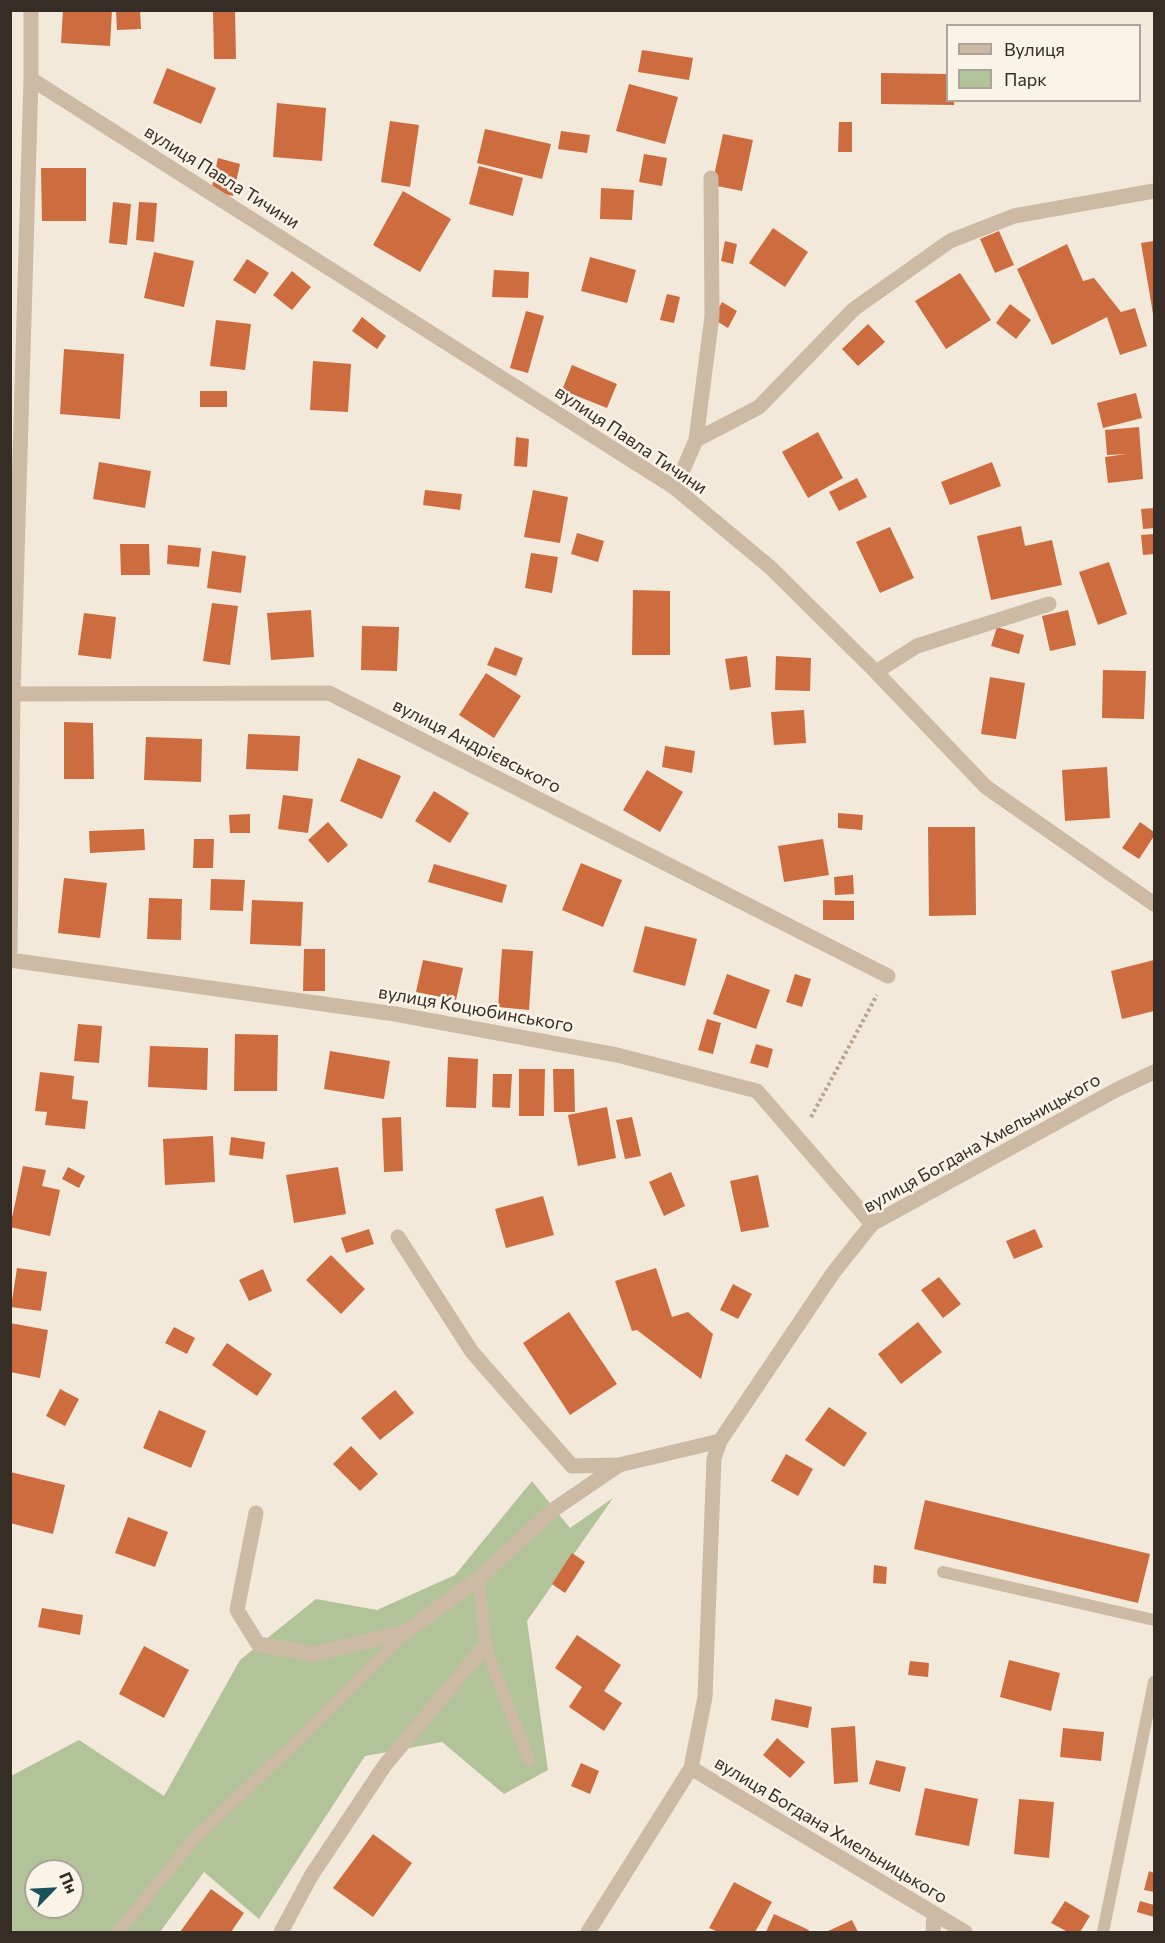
<!DOCTYPE html>
<meta charset="utf-8">
<style>
body{margin:0}
#map{position:relative;width:1165px;height:1943px;overflow:hidden;background:#f3e9da;font-family:Commissioner,sans-serif}
canvas{display:block}
.frame{position:absolute;inset:0;border:12px solid #372d27;pointer-events:none}
.legend{position:absolute;left:946px;top:24px;width:195px;height:78px;box-sizing:border-box;background:#faf3e7;border:2px solid #aca49a;margin:0;padding:8px 10px;list-style:none;font-size:18px;color:#372d27}
.legend li{display:flex;align-items:center;gap:12px;height:30px}
.legend b{width:30px;border:2px solid #aca49a}
.north{position:absolute;left:24px;top:1859px;width:60px;height:60px;box-sizing:border-box;background:#faf3e7;border:2px solid #aca49a;border-radius:50%;rotate:66deg;font-size:16px;font-weight:700;line-height:24px;text-align:center;color:#372d27}
.north::after{content:'';display:block;margin:auto;width:21px;height:27px;background:#1a515b;clip-path:polygon(50% 0,100% 100%,50% 72%,0 100%)}
</style>
<div id="map">
<canvas width="1165" height="1943"></canvas>
<div class="frame"></div>
<ul class="legend">
<li><b style="height:8px;background:#ccbaa5"></b>Вулиця</li>
<li><b style="height:16px;background:#b2c399"></b>Парк</li>
</ul>
<div class="north">Пн</div>
</div>
<script>
const g = document.querySelector('canvas').getContext('2d');
g.lineJoin = 'round';
function fill(path, color) { g.fillStyle = color; g.fill(path, 'evenodd'); }
function strokePath(path, color, width, dash) { g.strokeStyle = color; g.lineWidth = width; g.lineCap = dash ? 'butt' : 'round'; g.setLineDash(dash || []); g.stroke(path); }
function label(font, color, halo, rows, align = 'center') {
  g.font = font + ' Commissioner,sans-serif'; g.lineWidth = 5; g.setLineDash([]); g.textBaseline = 'middle'; g.strokeStyle = halo; g.fillStyle = color; for (const [text, x, y, turn = 0] of rows) {
    g.save(); g.translate(x, y); g.rotate((+turn || 0) * Math.PI / 180); g.textAlign = isNaN(turn) ? turn : align; if (halo) g.strokeText(text, 0, 0); g.fillText(text, 0, 0); g.restore();
  }
}
const green = new Path2D(`
 M532 1481 570 1528 613 1498 527 1621 548 1770 504 1794 442 1742 365 1756 259 1919 204 1872 160 1932H11V1776L79 1740 164 1796 240 1660 316 1599 377 1610 455 1575ZM36 1871H72V1907H36Z`);
const building = new Path2D(`
 M63 10H112L110 46 61 43Z
 M116 10H140L141 29 117 30Z
 M213 10H235L236 59H214Z
 M642 50 693 58 689 80 638 72Z
 M167 68 216 88 201 124 153 103Z
 M881 73 948 74V100H954V105L881 104Z
 M629 84 678 97 665 144 616 131Z
 M277 103 326 108 322 161 273 157Z
 M390 121 419 125 410 187 381 182Z
 M839 122H852V152H838Z
 M485 129 551 144 542 179 477 163Z
 M561 131 590 135 587 153 558 149Z
 M723 134 753 140 742 191 712 185Z
 M644 154 667 158 662 186 639 182Z
 M218 158 240 164 233 196 211 191Z
 M479 166 523 178 513 216 469 204Z
 M41 168H86V221H42Z
 M601 188 634 190 632 220 600 219Z
 M403 191 451 219 420 272 373 245Z
 M113 202 131 204 127 245 109 243Z
 M139 202 157 203 154 242 136 240Z
 M773 228 808 252 785 287 749 263Z
 M999 231 1014 265 995 273 980 239Z
 M725 241 737 244 733 264 721 261Z
 M1154 241V314H1153L1141 243Z
 M1067 244 1083 281 1094 278 1121 312 1135 308 1147 346 1120 355 1107 317 1052 345 1017 269Z
 M154 252 194 261 184 307 144 298Z
 M590 257 636 270 627 303 581 291Z
 M247 259 269 273 255 294 233 280Z
 M494 270 529 272 528 298 492 297Z
 M292 271 311 287 292 310 273 295Z
 M960 273 991 320 946 349 915 301Z
 M667 294 680 297 674 323 660 320Z
 M722 302 737 311 728 328 713 319Z
 M1010 304 1031 320 1016 339 996 323Z
 M526 311 544 316 528 373 510 368Z
 M362 317 386 336 377 349 352 331Z
 M216 320 251 324 245 370 210 366Z
 M868 324 885 342 858 366 842 349Z
 M64 349 124 354 120 419 60 414Z
 M313 361 351 364 348 412 310 410Z
 M572 365 617 384 607 408 562 390Z
 M200 391H227V407H200Z
 M1136 393 1142 418 1103 428 1097 403Z
 M1139 427 1143 479 1108 483 1105 457 1126 454 1107 455 1105 430Z
 M818 432 843 478 808 498 782 452Z
 M516 437 529 439 527 467 514 466Z
 M99 462 151 471 145 508 93 499Z
 M992 462 1001 486 950 505 941 482Z
 M857 478 867 497 839 511 829 492Z
 M425 490 462 494 460 510 423 505Z
 M533 490 568 497 560 543 524 537Z
 M1154 508V528L1143 529 1141 509Z
 M1021 526 1025 546 1052 540 1062 585 991 600 977 536Z
 M890 527 914 578 880 593 856 542Z
 M577 533 604 541 598 562 571 554Z
 M1154 534V554L1143 555 1141 535Z
 M120 544H149L150 575H121Z
 M168 545 201 548 199 567 167 564Z
 M212 551 246 556 241 593 207 588Z
 M531 553 558 557 552 593 525 588Z
 M1109 562 1127 614 1098 625 1079 572Z
 M633 590 670 591V655H632Z
 M212 603 238 606 230 665 203 661Z
 M311 610 314 657 271 660 267 613Z
 M1068 610 1076 645 1050 651 1042 616Z
 M84 613 116 617 111 659 78 655Z
 M362 626 399 627 397 671 361 670Z
 M997 627 1024 635 1019 654 991 646Z
 M495 647 523 658 516 676 487 665Z
 M747 656 751 687 730 690 725 659Z
 M776 656 811 658 810 691 775 690Z
 M1103 670 1146 671 1144 719 1102 718Z
 M486 673 521 696 494 738 459 715Z
 M990 677 1025 683 1016 739 981 734Z
 M804 710 806 743 774 745 771 712Z
 M64 722 93 723 94 779H64Z
 M248 734 300 736 298 771 246 769Z
 M146 737 202 739 201 782 144 780Z
 M665 746 695 751 692 773 662 767Z
 M358 758 401 776 382 819 340 801Z
 M1107 767 1110 818 1065 821 1062 770Z
 M647 770 683 792 660 832 623 810Z
 M434 791 469 813 450 843 415 821Z
 M283 795 313 799 308 833 278 829Z
 M838 813 863 815 862 830 838 828Z
 M250 814V833H230L229 815Z
 M328 822 348 845 328 863 308 840Z
 M1140 822 1154 832V836L1139 859 1122 848Z
 M928 827H975L976 915 929 916Z
 M144 829 145 850 90 853 89 831Z
 M194 839H214L213 868H193Z
 M823 839 829 875 784 882 778 846Z
 M581 863 622 880 603 927 562 910Z
 M434 864 507 885 502 903 428 882Z
 M853 875 854 894 835 895 834 877Z
 M64 878 107 883 100 938 58 933Z
 M211 879 245 880 243 911 210 910Z
 M149 898 182 899 181 940 147 939Z
 M252 900 303 902 301 946 250 944Z
 M823 900 854 901V920H823Z
 M645 926 697 939 685 986 633 972Z
 M304 949H325V991H303Z
 M502 949 533 951 529 1010 498 1007Z
 M423 960 463 968 456 1000 416 992Z
 M1154 960V1011L1122 1019 1111 971Z
 M727 974 770 990 756 1029 713 1014Z
 M795 974 811 979 802 1007 786 1002Z
 M707 1019 721 1023 713 1054 698 1050Z
 M78 1024 102 1026 99 1063 74 1061Z
 M235 1034 278 1035 277 1091H234Z
 M756 1044 773 1049 768 1068 750 1063Z
 M150 1046 208 1048 207 1090 148 1087Z
 M330 1051 390 1061 384 1099 324 1089Z
 M448 1057 478 1059 476 1108 446 1107Z
 M519 1069H545L544 1116H519Z
 M553 1069H574L575 1112H554Z
 M40 1072 74 1076 72 1099 88 1101 85 1129 45 1125 47 1112 35 1111Z
 M493 1074H512L510 1108 492 1107Z
 M607 1107 616 1158 578 1166 568 1115Z
 M401 1117 403 1171 384 1172 382 1118Z
 M632 1117 641 1156 625 1159 616 1120Z
 M213 1136 215 1182 165 1185 163 1139Z
 M231 1137 265 1142 263 1159 229 1155Z
 M23 1166 46 1170 42 1186 60 1190 50 1236 10 1227Z
 M68 1167 85 1176 79 1188 62 1179Z
 M338 1167 346 1214 294 1223 286 1175Z
 M671 1172 685 1206 664 1216 649 1182Z
 M758 1175 769 1227 741 1232 730 1181Z
 M543 1196 554 1235 506 1248 495 1209Z
 M369 1229 374 1244 346 1253 341 1238Z
 M1035 1229 1043 1247 1014 1259 1006 1241Z
 M331 1255 365 1289 341 1314 306 1280Z
 M17 1268 47 1272 41 1311 11 1307Z
 M656 1268 672 1317 688 1312 713 1334 701 1379 637 1330 632 1331 615 1281Z
 M263 1269 272 1291 249 1301 239 1280Z
 M939 1277 961 1304 943 1318 921 1290Z
 M733 1284 752 1294 738 1319 720 1310Z
 M569 1312 617 1384 570 1415 523 1343Z
 M918 1322 942 1352 901 1384 878 1354Z
 M10 1323 48 1330 40 1378 10 1372Z
 M174 1327 195 1338 187 1354 165 1343Z
 M227 1343 272 1374 257 1396 212 1365Z
 M60 1389 79 1399 65 1426 46 1416Z
 M395 1390 414 1413 380 1440 361 1418Z
 M829 1407 867 1433 844 1467 805 1440Z
 M159 1410 206 1431 191 1468 143 1448Z
 M351 1446 378 1474 360 1491 333 1464Z
 M786 1454 813 1469 798 1496 771 1481Z
 M10 1472 65 1485 53 1534 10 1523Z
 M925 1500 1150 1554 1138 1603 914 1549Z
 M128 1517 168 1532 155 1567 115 1553Z
 M572 1553 585 1562 565 1593 552 1584Z
 M874 1565 887 1567 886 1584 873 1583Z
 M42 1608 83 1615 80 1635 38 1627Z
 M577 1635 621 1665 604 1691 622 1703 604 1731 569 1707 582 1687 555 1668Z
 M144 1646 189 1670 164 1718 119 1694Z
 M1009 1660 1060 1673 1051 1711 1000 1697Z
 M910 1661 929 1663 928 1677 908 1675Z
 M775 1699 812 1707 808 1728 771 1720Z
 M855 1726 858 1782 834 1784 831 1728Z
 M1063 1728 1104 1732 1101 1761 1060 1757Z
 M777 1738 805 1762 790 1778 763 1755Z
 M876 1760 906 1767 900 1792 869 1784Z
 M581 1763 599 1771 590 1794 571 1786Z
 M925 1788 978 1799 969 1846 915 1835Z
 M1019 1799 1054 1802 1049 1858 1014 1854Z
 M373 1834 412 1863 373 1917 333 1888Z
 M1149 1871 1154 1873V1892L1144 1890Z
 M734 1882 772 1902 755 1932H718L709 1928Z
 M211 1889 244 1913 231 1932H180Z
 M1065 1901 1090 1916 1080 1932H1068L1051 1923Z
 M1140 1901 1154 1905V1917L1137 1912Z
 M774 1914 809 1930 808 1932H766Z
 M852 1920 858 1932H826Z`);
const path = new Path2D(`
 M811 1117 877 995`);
const service = new Path2D(`
 M943 1572 1154 1620
 M479 1578 485 1646 529 1760
 M118 1932 195 1838 297 1741 406 1632
 M1103 1932 1154 1682`);
const minor = new Path2D(`
 M31 79 675 488 771 568 876 672 986 787 1154 904
 M696 440 712 316 711 178
 M675 488 696 440 759 407 854 309 950 241 1014 216 1154 191
 M876 672 917 646 1049 604
 M13 694 329 693 888 976
 M10 951 13 694 31 79V10
 M10 960 395 1014 617 1055 757 1091 872 1224
 M398 1237 472 1352 572 1466 619 1465 720 1441
 M256 1513 237 1610 258 1644 313 1654 406 1632 479 1578 553 1510 619 1465
 M691 1768 965 1932
 M281 1932 311 1876 385 1765 485 1646
 M933 1932 934 1915`);
const tertiary = new Path2D(`
 M588 1932 691 1768 705 1697 714 1459 720 1441 833 1273 872 1224 1116 1090 1154 1072`);
const streetNames = [
 ["вулиця Павла Тичини",222,177,32],
 ["вулиця Павла Тичини",631,440,34],
 ["вулиця Андрієвського",477,746,27],
 ["вулиця Коцюбинського",476,1009,10],
 ["вулиця Богдана Хмельницького",982,1143,-29],
 ["вулиця Богдана Хмельницького",831,1830,31]
];
fill(green, '#b2c399');
fill(building, '#cc6c3f');
strokePath(path, '#b7a48f', 4, [3, 3]);
strokePath(service, '#ccbaa5', 12);
strokePath(minor, '#ccbaa5', 15);
strokePath(tertiary, '#ccbaa5', 15);
label('18px', '#372d27', '#faf3e7', streetNames);
</script>
